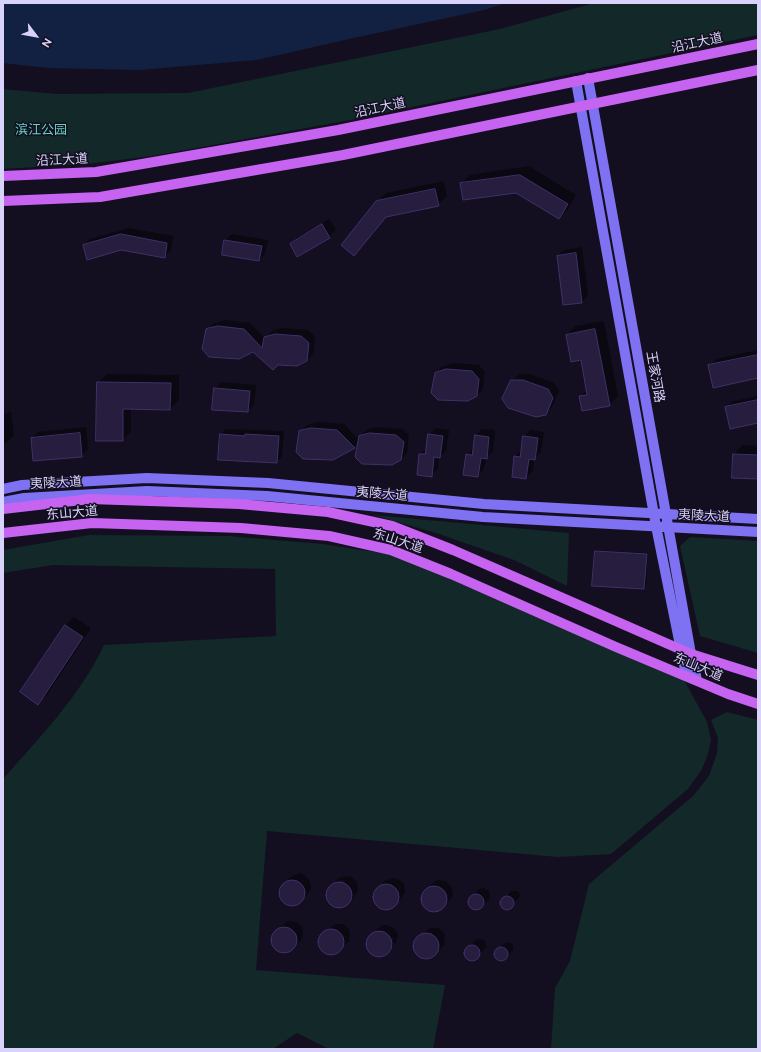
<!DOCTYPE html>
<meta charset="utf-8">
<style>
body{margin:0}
#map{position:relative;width:761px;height:1052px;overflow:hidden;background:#130f20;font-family:Raleway,sans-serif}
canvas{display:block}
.frame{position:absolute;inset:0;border:4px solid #d9d2fb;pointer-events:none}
.north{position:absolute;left:16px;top:16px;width:40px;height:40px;-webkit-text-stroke:3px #130f20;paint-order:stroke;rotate:122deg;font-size:11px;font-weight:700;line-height:16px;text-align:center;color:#d9d2fb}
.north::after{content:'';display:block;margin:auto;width:14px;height:18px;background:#d9d2fb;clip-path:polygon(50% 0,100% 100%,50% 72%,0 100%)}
</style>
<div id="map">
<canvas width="761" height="1052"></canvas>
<div class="frame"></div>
<div class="north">N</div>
</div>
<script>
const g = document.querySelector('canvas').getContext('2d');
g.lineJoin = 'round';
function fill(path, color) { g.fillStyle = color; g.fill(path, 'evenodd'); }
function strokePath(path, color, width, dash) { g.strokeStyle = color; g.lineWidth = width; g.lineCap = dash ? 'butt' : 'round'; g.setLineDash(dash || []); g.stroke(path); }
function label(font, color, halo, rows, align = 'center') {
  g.font = font + ' Raleway,"Noto Sans SC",sans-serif'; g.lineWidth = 3; g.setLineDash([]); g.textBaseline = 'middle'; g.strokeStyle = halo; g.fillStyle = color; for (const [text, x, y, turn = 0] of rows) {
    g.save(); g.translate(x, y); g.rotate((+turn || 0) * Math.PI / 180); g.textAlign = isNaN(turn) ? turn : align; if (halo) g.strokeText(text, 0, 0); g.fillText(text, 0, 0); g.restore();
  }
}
const green = new Path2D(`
 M594 3H758V35L350 120 268 135 152 156 87 164 3 169V89L56 94 188 93 500 29Z
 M373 515 569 533 567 586 514 560 436 533Z
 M89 535 228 536 322 544 389 554 429 570 683 678 707 722 711 739 708 754 702 769 688 789 611 854 558 857 267 831 256 970 445 985 433 1049H329L297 1033 273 1049H3V779C40 737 80 696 104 645L276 636 275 569 53 565 3 573V550Z
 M690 537 758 541V653L700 636 680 546Z
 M727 712 758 720V1049H551L555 988 570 961 589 884 693 796 709 776 717 753 718 738 711 720Z`);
const water = new Path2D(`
 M3 3H506L484 10 349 39 257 60 139 70 48 68 3 63Z`);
const shadow = new Path2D(`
 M529 166 576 195 568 209 559 217 516 191 461 184 470 175Z
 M444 181 447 196 438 205 377 202 386 193Z
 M329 219 336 230 329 237 298 256 291 244 297 238Z
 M128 228 173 236 171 250 164 257 121 249 84 245 90 239Z
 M232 234 268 240 265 254 259 260 225 241Z
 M582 247 588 295 582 302 558 256 564 250Z
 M225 320 250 323 265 338 272 331 282 328 308 330 315 337 313 354 306 360 254 351 207 330 214 323Z
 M604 321 618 396 609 405 580 397 587 390 582 359 567 335 575 326Z
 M758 350V377L709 366 716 359Z
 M453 363 479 365 485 372 483 389 477 396 436 373 442 367Z
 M107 374 179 375V400L170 409 131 408V432L122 440 98 383Z
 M519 374H530L554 383 559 391 552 407 545 414 512 381Z
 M221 382 256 385 254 405 248 411 215 389Z
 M758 396V422L727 407 733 401Z
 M11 412 14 435 5 444H3V414Z
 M318 422 344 424 359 440 360 437 366 430 377 427 403 429 409 435 407 453 401 459 359 443 354 447 333 459 300 432 307 425Z
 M86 427 88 449 81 456 32 438 38 432Z
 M435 428 449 430 446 451 439 457 438 469 431 475 420 454 427 448 429 435Z
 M226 429 284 431 282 456 277 462 221 434Z
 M482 429 495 430 493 451 486 458 484 469 478 476 467 455 473 448 476 435Z
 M530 430 544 432 541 452 534 459 533 471 526 477 515 456 522 450 524 437Z
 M743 445 758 446V478L734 454Z
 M597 550 648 553 646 586 644 588 596 552Z
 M74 617 91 628 47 695 38 703 65 626Z
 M299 873 303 874 309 880 311 888 307 895 300 902 292 905 288 904 282 900 280 893 282 885 292 876Z
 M347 876 351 877 357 882 358 890 354 897 347 904 340 907 332 905 327 899 328 891 333 884 345 882 344 880 335 882 339 878Z
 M394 878 401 881 404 884 405 892 401 899 394 906 387 909H383L377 904 374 897 377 889 386 880Z
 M437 880 445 881 451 886 453 894 449 901 442 908 434 911 427 909 424 906 422 903V895L434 882Z
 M484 888 489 891 490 898 481 908 473 909 470 906 469 901 479 889Z
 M511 891H517L520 895 519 898 507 908 504 907 502 904V901Z
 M288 921 296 922 302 927 303 931 302 939 289 951H281L274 947 272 940 274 932Z
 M335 924H343L349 929 350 933 349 941 336 953 332 954 325 952 320 946 319 942 322 935Z
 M382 925H386L394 928 398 935 396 943 392 947 393 937H392L389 950 383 955 375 956 369 951 367 948V940L376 930Z
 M430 928H438L444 933 445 937 444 945 431 958H427L419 956 415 950 414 947 417 939Z
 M477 939 484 940 487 946 478 957 474 960 469 959 466 956V949Z
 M509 942 513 945V950L503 960H499L496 958 494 954 503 944Z`);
const building = new Path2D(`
 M520 175 568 204 559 219 516 193 463 200 460 183Z
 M435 189 439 206 386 217 354 256 341 245 376 201Z
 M322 224 330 238 297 257 290 244Z
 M121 234 167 243 165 258 121 250 87 260 83 245Z
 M224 240 262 246 259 261 222 255Z
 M576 253 582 303 563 305 557 256Z
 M218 326 244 329 262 348 264 337 275 334 301 336 309 343 307 361 297 366 278 365 273 370 253 352 239 359 209 357 202 349 206 329Z
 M595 329 610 406 582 411 579 396 587 395 581 360 571 362 566 335Z
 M758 355V378L713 388 708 365Z
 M446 369 472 371 479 379 477 396 468 401 438 400 431 393 435 373Z
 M511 380H523L548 389 553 398 546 415 536 417 508 408 502 399Z
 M97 382 171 383 170 410 123 409V441H96Z
 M214 388 250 391 248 412 212 410Z
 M758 400V423L730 429 725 407Z
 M311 428 337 430 355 448 333 460 303 459 296 452 299 431Z
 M80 433 82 457 33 461 31 438Z
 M370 433 396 435 404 442 401 460 392 465 362 464 355 457 359 436Z
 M220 434 245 436V434L279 436 277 463 218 460Z
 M428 434 443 436 440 458 434 457 432 477 417 475 419 454H425Z
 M475 435 489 437 487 459 481 458 478 477 463 475 466 454 472 455Z
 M523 436 538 438 535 460 529 459 526 479 512 477 514 456 520 457Z
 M733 454 758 455V479L732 478Z
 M595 551 647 554 644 589 592 586Z
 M65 625 83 637 38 705 20 692Z
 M279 893a13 13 0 1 1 26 0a13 13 0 1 1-26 0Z
 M326 895a13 13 0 1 1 26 0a13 13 0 1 1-26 0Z
 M373 897a13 13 0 1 1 26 0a13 13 0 1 1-26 0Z
 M421 899a13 13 0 1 1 26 0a13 13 0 1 1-26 0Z
 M468 902a8 8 0 1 1 16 0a8 8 0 1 1-16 0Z
 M500 903a7 7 0 1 1 14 0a7 7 0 1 1-14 0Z
 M271 940a13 13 0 1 1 26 0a13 13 0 1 1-26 0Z
 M318 942a13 13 0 1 1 26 0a13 13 0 1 1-26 0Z
 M366 944a13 13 0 1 1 26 0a13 13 0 1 1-26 0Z
 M413 946a13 13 0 1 1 26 0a13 13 0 1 1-26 0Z
 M464 953a8 8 0 1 1 16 0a8 8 0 1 1-16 0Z
 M494 954a7 7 0 1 1 14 0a7 7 0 1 1-14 0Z`);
const secondary = new Path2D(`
 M588 78 691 654 697 680
 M576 81 656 526 686 675
 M3 489 22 485 147 478 268 483 484 504 758 519
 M3 502 24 498 147 491 267 496 483 517 758 532`);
const primary = new Path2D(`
 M3 176 96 172 338 130 758 44
 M3 201 100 197 343 155 758 70
 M3 509 90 499 239 504 328 512 392 526 453 550 691 654 758 675
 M3 533 92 523 241 528 329 536 391 550 451 574 616 647 728 694 758 704`);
const streetNames = [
 ["沿江大道",697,43,-12],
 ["沿江大道",380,108,-12],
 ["沿江大道",62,160,-3],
 ["王家河路",655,377,80],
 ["夷陵大道",56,483,-3],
 ["夷陵大道",382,494,5],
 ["东山大道",72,513,-5],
 ["夷陵大道",704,516,3],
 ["东山大道",398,541,18],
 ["东山大道",698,667,23]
];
const parkNames = [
 ["滨江公园",41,130]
];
fill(green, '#132829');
fill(water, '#122141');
fill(shadow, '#0007');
fill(building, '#261d3f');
strokePath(building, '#403169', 1);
strokePath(secondary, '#7e72f2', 10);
strokePath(primary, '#c663f0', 10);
label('13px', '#d9d2fb', '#130f20', streetNames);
label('13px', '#65d3c0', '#130f20', parkNames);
</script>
